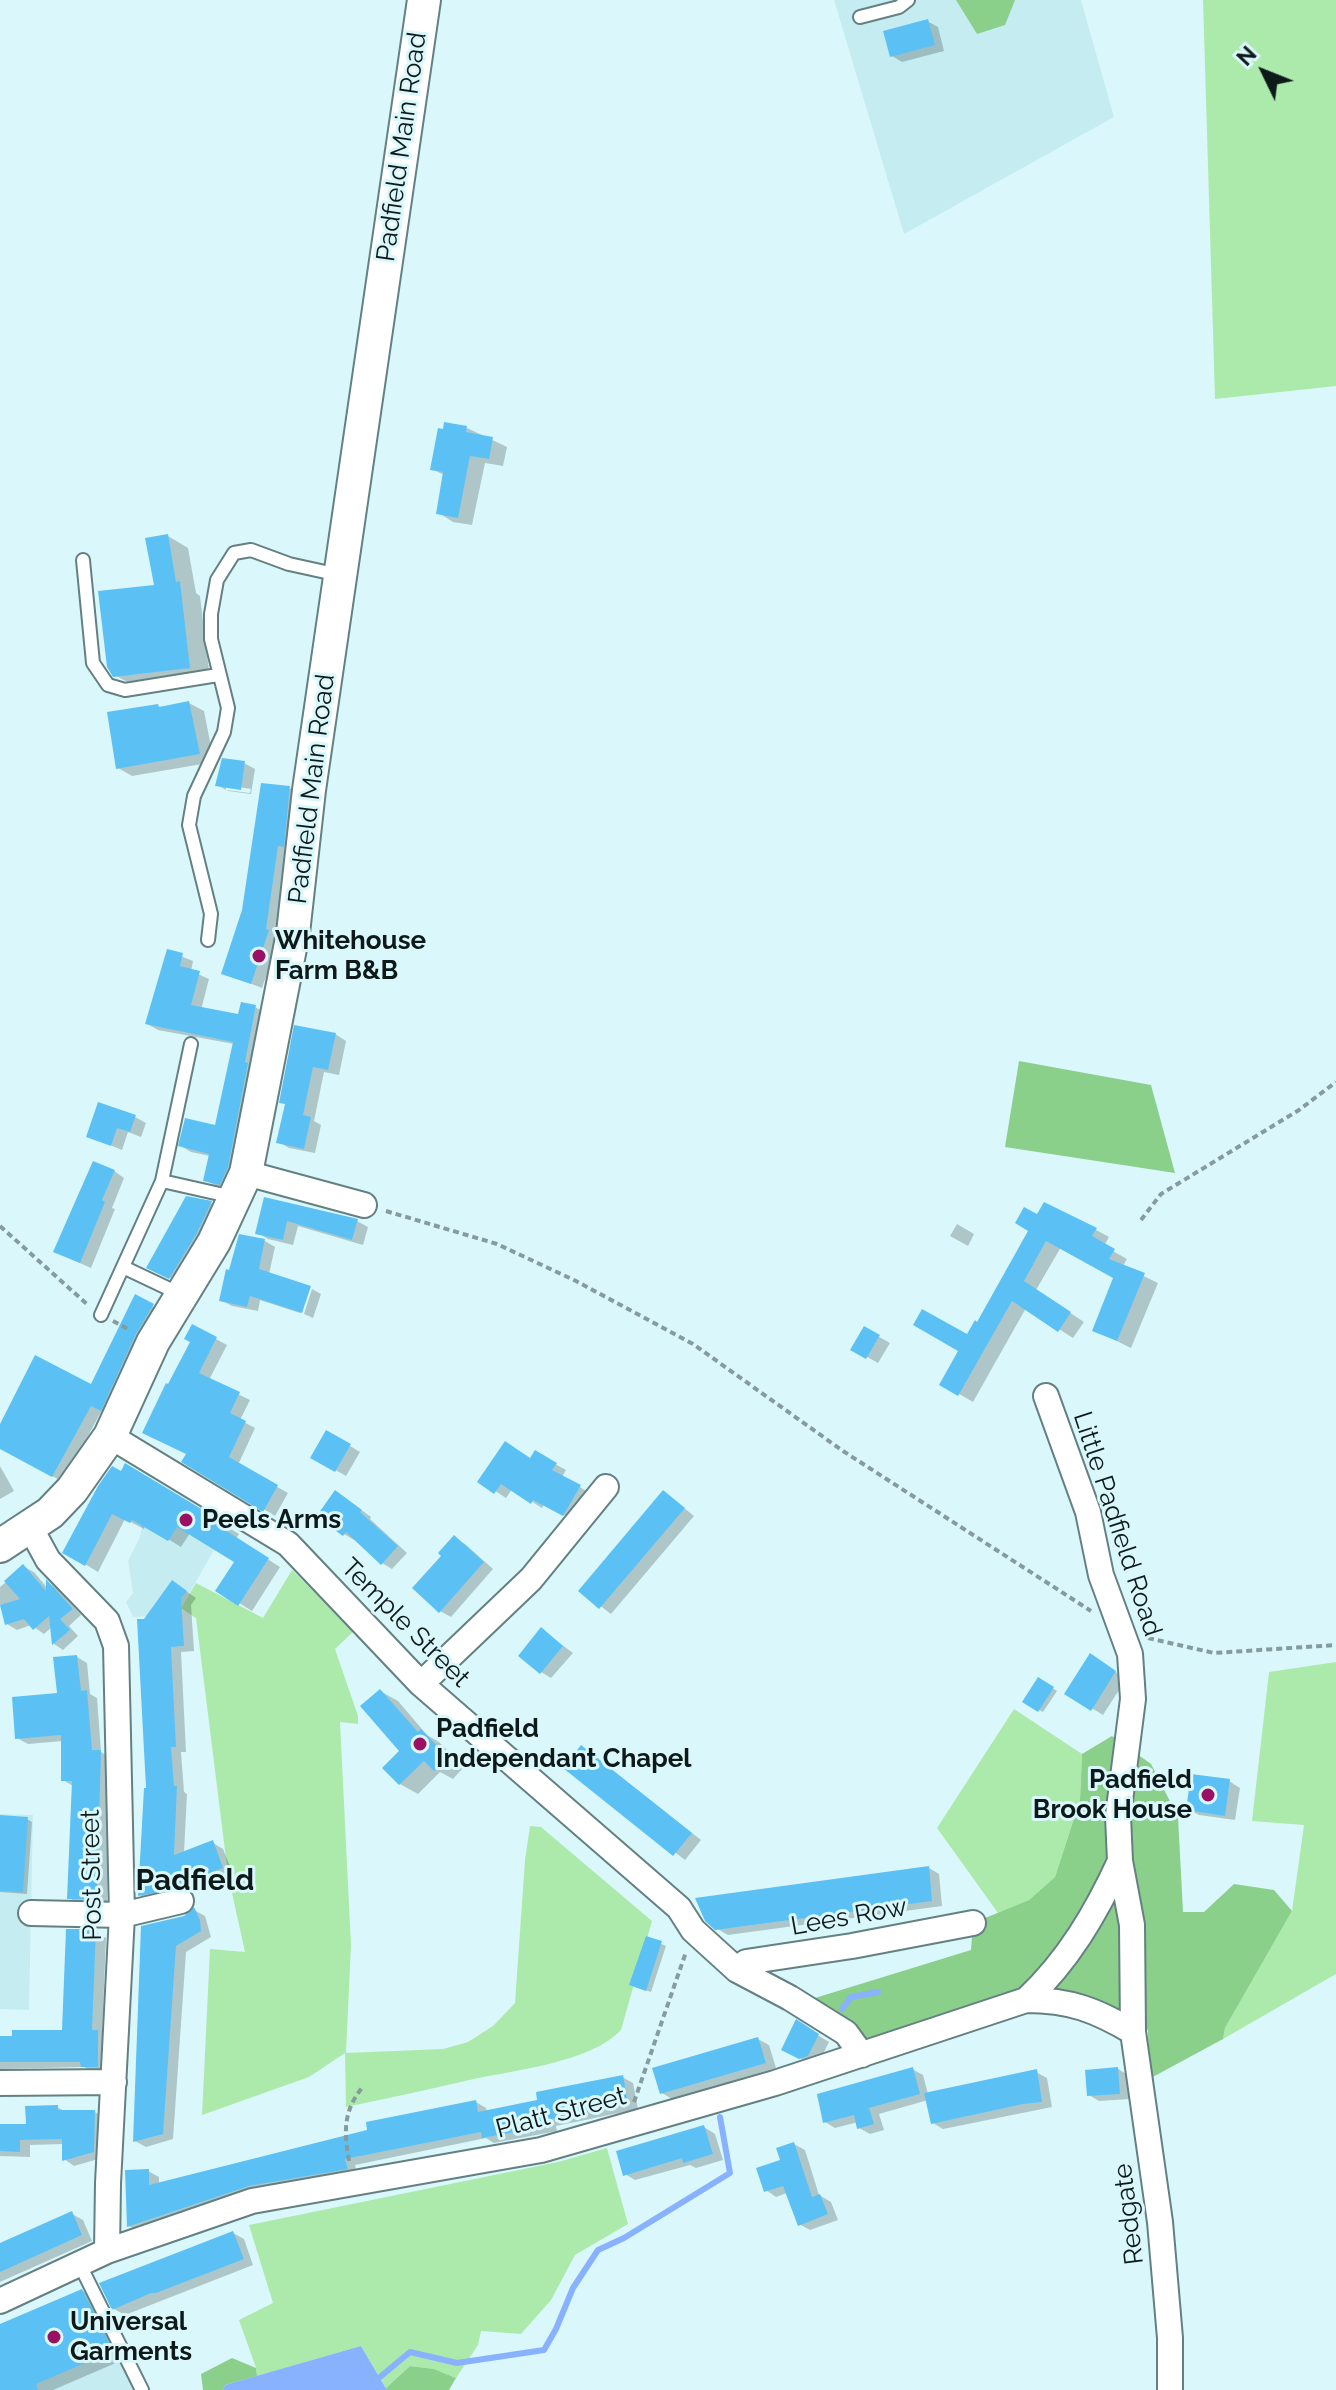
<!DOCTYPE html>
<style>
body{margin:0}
#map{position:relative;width:1336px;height:2390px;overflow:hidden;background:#daf8fb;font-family:Raleway,sans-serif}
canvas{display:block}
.north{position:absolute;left:1224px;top:32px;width:80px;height:80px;-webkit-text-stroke:6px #daf8fb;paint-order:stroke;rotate:313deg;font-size:22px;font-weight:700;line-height:32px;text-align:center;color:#0e191a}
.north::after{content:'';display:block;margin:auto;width:28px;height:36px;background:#0e191a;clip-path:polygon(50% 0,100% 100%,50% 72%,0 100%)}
</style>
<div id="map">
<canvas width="1336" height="2390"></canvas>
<div class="north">N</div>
</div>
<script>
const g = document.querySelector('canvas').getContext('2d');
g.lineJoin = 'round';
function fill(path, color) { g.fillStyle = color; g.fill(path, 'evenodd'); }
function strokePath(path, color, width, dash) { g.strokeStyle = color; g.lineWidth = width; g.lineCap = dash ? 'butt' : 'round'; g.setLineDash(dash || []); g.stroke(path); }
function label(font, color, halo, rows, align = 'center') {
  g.font = font + ' Raleway,sans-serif'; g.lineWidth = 6; g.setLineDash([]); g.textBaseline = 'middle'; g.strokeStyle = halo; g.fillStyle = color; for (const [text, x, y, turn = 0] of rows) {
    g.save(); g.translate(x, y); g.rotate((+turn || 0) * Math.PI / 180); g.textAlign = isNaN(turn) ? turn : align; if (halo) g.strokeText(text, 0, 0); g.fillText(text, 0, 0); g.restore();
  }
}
const built = new Path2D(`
 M834 0H1081L1114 117 904 234Z
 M145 1510 227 1527 181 1608 165 1616 133 1617 126 1602 133 1593 128 1561 140 1537Z
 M0 1814 33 1815 29 2010 0 2009Z
 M83 2289 136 2390H0V2325Z`);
const green = new Path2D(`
 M1203 0H1336V386L1215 399Z
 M292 1570 354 1631 335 1649 358 1716V1724L340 1722 351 1945 346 2053 443 2049 468 2042 493 2026 515 2003 525 1860 530 1826 541 1827 652 1921 621 2030C591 2062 516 2070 474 2079 431 2089 389 2098 346 2107L345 2053 309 2077 202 2115 210 1949 245 1952 228 1875 196 1618 181 1608 196 1583 263 1618Z
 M1336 1662V1974L1223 2039 1225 2028 1292 1911 1304 1825 1252 1821 1269 1672Z
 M1014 1709 1082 1754 1080 1800 1055 1877 1029 1900 998 1913 937 1828Z
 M607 2148 628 2224 575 2255 551 2300 521 2334 481 2331 478 2345 456 2378 434 2369 410 2366 386 2388 361 2346 257 2376 256 2368 239 2320 273 2303 249 2225 558 2162Z`);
const forest = new Path2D(`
 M956 0H1015L1005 25 977 34Z
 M1019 1061 1151 1085 1175 1173 1005 1147Z
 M1112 1736 1151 1764 1178 1817 1183 1912H1204L1234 1884 1274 1890 1292 1911 1225 2028 1223 2039 1149 2079 1148 2030 1059 1992 865 2048 802 2002 971 1950 973 1923 1029 1900 1055 1877 1080 1800 1082 1754Z
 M232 2358 256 2368 257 2376 225 2385 223 2390H203L201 2374Z
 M410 2366 434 2369 456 2378 449 2390H387L386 2388Z`);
const water = new Path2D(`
 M361 2346 387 2390H223L225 2385Z`);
const shadow = new Path2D(`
 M927 21 938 27 944 51 902 62 892 56Z
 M467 428 507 447 503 466 485 463 472 525 453 522 439 513 444 475 432 469Z
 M168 536 188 548 196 593 200 596 210 679 136 687 115 675 156 586Z
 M189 703 204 711 214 762 132 776 118 768 158 706 162 708Z
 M244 763 255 769 251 794 228 791 217 785ZM226 785 251 789 250 793 226 790Z
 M290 788 300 794 289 851 276 936 279 938 262 988 223 973Z
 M168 951 193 961 191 971 209 979 201 1010 240 1017 255 1007 266 1013 231 1189 216 1186 205 1180 210 1156 191 1152 181 1146 216 1128 234 1044 158 1030 147 1024Z
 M335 1034 346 1041 339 1075 324 1072 314 1121 321 1125 315 1153 289 1148 279 1142 287 1105Z
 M135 1117 146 1123 141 1137 128 1132 122 1150 88 1136Z
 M114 1171 124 1178 112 1208 115 1209 91 1268 66 1257Z
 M187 1198 211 1203 221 1209 181 1283 159 1273Z
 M265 1200 357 1221 368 1227 363 1245 298 1226 293 1245 268 1239 258 1233Z
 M1069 1215 1109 1237 1104 1246 1127 1259 1123 1266 1158 1283 1131 1348 1094 1330 1116 1277 1061 1247 1036 1290 1084 1322 1073 1338 1026 1308 973 1402 942 1384 1038 1217Z
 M957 1224 974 1234 968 1246 950 1236Z
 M240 1236 265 1241 275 1247 269 1274 309 1287 300 1313 260 1300 258 1311 232 1306 221 1300Z
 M312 1289 321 1294 313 1318 304 1314Z
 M136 1297 163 1312 112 1415 102 1410 63 1482 9 1452 92 1387Z
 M192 1326 227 1345 209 1380 250 1400 240 1420 255 1428 238 1465 288 1493 275 1516 184 1461 188 1454 169 1387 193 1342Z
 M865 1329 890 1343 878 1363 853 1349Z
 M327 1432 360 1452 346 1476 313 1457Z
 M546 1459 566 1470 562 1477 590 1493 574 1520 544 1504 542 1508 512 1489 506 1498 480 1481Z
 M126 1465 239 1534 236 1539 280 1567 252 1611 218 1590 237 1562 190 1533 181 1547 145 1525 144 1529 125 1519 98 1572 65 1552Z
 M0 1466 14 1491 0 1499Z
 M664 1492 694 1516 611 1614 581 1591Z
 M346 1499 371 1517 370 1519 407 1553 392 1569 382 1563 356 1538 354 1540 344 1534Z
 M455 1538 465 1544 493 1569 451 1617 440 1611 444 1556Z
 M24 1567 34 1572 48 1589V1583L56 1587 81 1615 69 1626 78 1636 63 1650 54 1644 52 1627 44 1634 31 1625 17 1630 7 1624 0 1604V1587Z
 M183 1589 196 1598 191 1605 194 1651 181 1652 186 1752H181L184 1792 187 1794 184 1853 213 1843 223 1849 233 1874 193 1888 194 1892 150 1901 140 1895 148 1790 145 1621Z
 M542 1630 573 1653 551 1678 541 1672Z
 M77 1657 87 1663 90 1694 97 1698 101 1752 111 1758 107 1903 80 1904 69 1898 73 1786 63 1780V1741L28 1744 17 1738 59 1694Z
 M1101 1662 1126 1679 1103 1715 1067 1693Z
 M1039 1679 1057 1691 1043 1712 1025 1701Z
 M380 1691 398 1701 427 1735 439 1742 464 1767 453 1779 440 1772 418 1794 400 1784 385 1768 401 1751Z
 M592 1754 701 1840 685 1860 565 1768Z
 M1229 1781 1240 1788 1235 1820 1199 1815 1188 1809Z
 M0 1817 27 1819 32 1822 27 1894 0 1892Z
 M929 1868 939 1874 942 1906 728 1935 716 1928Z
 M194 1910 205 1916 211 1937 186 1952 173 2139 146 2147 135 2141 143 1928 185 1917Z
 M95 1931 106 1938 102 2035 108 2038V2072H93L84 2067 0 2069V2038L64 2032Z
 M648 1938 666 1946 651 1992 636 1987Z
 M796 2022 829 2042 819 2062 812 2064 794 2055Z
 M758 2039 769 2045 776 2068 672 2099 662 2093Z
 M912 2069 923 2075 928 2094 1036 2072 1047 2078 1052 2107 943 2129 933 2123 928 2100 879 2114 884 2130 870 2134 859 2128 858 2122 835 2128 825 2122 817 2096Z
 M1118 2069 1128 2075 1130 2099 1099 2101 1089 2095Z
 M622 2077 633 2083 638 2109 556 2126 557 2131 494 2143 486 2138 355 2165 357 2174 140 2232 129 2226 148 2171 159 2177V2185L476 2102 486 2108 487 2112 540 2102Z
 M57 2107 66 2112H95L105 2118V2157L74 2166 64 2159V2144L30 2145V2157L0 2156V2125L28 2126Z
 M704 2127 715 2134 723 2160 696 2168 690 2165 635 2180 625 2174Z
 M794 2144 805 2150 819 2195 831 2202 838 2220 810 2230 799 2224 787 2193 776 2197 766 2190Z
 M72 2214 83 2220 92 2241 0 2282V2245Z
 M233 2233 244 2239 253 2265 125 2315 114 2309Z
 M82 2291 96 2299 125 2359 53 2390H0V2326Z`);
const stream = new Path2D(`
 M842 2009 851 1997 878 1992
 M380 2377 410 2352 457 2363 544 2350 556 2329 573 2288 598 2250 624 2238 730 2173 720 2117`);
const building = new Path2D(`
 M928 19 935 45 890 57 883 31Z
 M444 422 467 426 466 432 493 437 489 459 470 456 458 518 436 514 443 472 430 470 438 428 443 429Z
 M168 534 176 582 180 581 190 668 113 677 107 667 98 591 154 585 145 538Z
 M189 701 200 754 116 769 107 712 158 704 159 707Z
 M222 758 245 761 241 790 215 786Z
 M261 783 290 786 284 847 278 846 266 929 269 930 251 984 221 974 242 910Z
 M167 949 183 953 180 966 200 971 191 1005 238 1014 241 1002 256 1005 245 1062 248 1063 228 1167 220 1185 203 1181 209 1154 178 1146 185 1118 215 1125 233 1042 145 1024Z
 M294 1025 336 1033 328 1070 313 1067 303 1115 311 1117 304 1149 276 1143 285 1104 279 1103Z
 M98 1102 136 1115 130 1132 117 1128 111 1146 86 1137Z
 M93 1161 115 1170 102 1200 105 1202 80 1263 53 1252Z
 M186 1196 212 1201 197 1233 169 1279 146 1268Z
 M264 1197 358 1219 352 1240 287 1221 283 1240 255 1234Z
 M1044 1202 1097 1228 1092 1236 1115 1249 1109 1259 1145 1273 1117 1341 1092 1331 1113 1278 1046 1241 1024 1281 1071 1312 1058 1332 1012 1301 958 1396 939 1385 958 1351 913 1325 922 1309 967 1334 975 1320 977 1322 1028 1231 1015 1223 1024 1207 1037 1214Z
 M239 1234 265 1239 259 1269 311 1286 302 1313 250 1296 247 1307 219 1301 226 1269 229 1270Z
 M135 1294 154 1304 136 1334 101 1411 91 1406 52 1477 0 1449V1424L35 1355 91 1384Z
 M192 1324 217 1337 199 1373 240 1392 230 1413 246 1421 229 1457 278 1485 263 1512 181 1462 186 1454 142 1433 166 1383 168 1384 190 1342 184 1339Z
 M864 1326 880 1335 866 1359 850 1350Z
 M326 1430 351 1444 335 1472 310 1458Z
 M505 1441 530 1458 535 1450 557 1463 552 1470 581 1485 563 1516 533 1500 531 1504 501 1484 494 1494 477 1482Z
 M125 1463 228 1525 225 1530 269 1558 238 1606 215 1591 234 1562 177 1527 168 1541 132 1520 130 1523 112 1514 85 1566 62 1553 98 1486 112 1466 121 1471Z
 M335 1490 362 1510 360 1512 398 1546 381 1565 346 1532 343 1536 316 1517Z
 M663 1490 685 1508 599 1609 578 1591Z
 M454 1535 484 1562 439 1613 412 1588 441 1556 438 1553Z
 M23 1564 46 1591V1579L73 1609 60 1619 70 1630 52 1645 49 1616 33 1630 24 1619 5 1625 0 1605 20 1599 4 1581Z
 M172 1580 187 1591 181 1598 184 1646 171 1647 176 1747H171L174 1786H177L174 1855 213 1840 223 1868 183 1883 185 1887 138 1896 144 1788H146L137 1619H144Z
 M541 1627 563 1646 540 1674 518 1656Z
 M1090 1653 1116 1671 1091 1711 1064 1694Z
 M77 1655 81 1691 87 1690 92 1750H101L97 1899H67L72 1781H61V1735L15 1739 12 1697 57 1693 53 1657Z
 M1038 1677 1054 1687 1038 1712 1022 1702Z
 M380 1689 418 1732 421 1729 447 1756 434 1771 424 1761 399 1785 382 1768 399 1751 360 1706Z
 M581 1745 692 1833 673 1856 563 1768Z
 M1191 1774 1230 1779 1225 1816 1186 1810Z
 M0 1815 28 1817 23 1892 0 1891Z
 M929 1866 932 1901 715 1930 705 1921 695 1898Z
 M194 1907 200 1920 201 1931 176 1946 163 2134 133 2142 141 1926 184 1916Z
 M66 1929H96L92 2030H98V2067H81L80 2062H0V2036H12V2030H62Z
 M646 1936 662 1941 646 1991 629 1985Z
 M796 2019 819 2034 808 2056 799 2059 781 2050Z
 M758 2037 766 2063 660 2094 652 2068Z
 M913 2067 920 2094 869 2108 874 2124 857 2129 854 2115 823 2123 817 2094Z
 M1118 2067 1120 2094 1087 2096 1085 2070Z
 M1037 2069 1042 2102 1023 2104 931 2124 924 2093Z
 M623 2075 628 2104 546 2120 547 2126 482 2138 481 2132 345 2159 348 2169 249 2186 127 2227 125 2170 149 2169V2185L367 2130 366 2122 476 2100 478 2112 537 2100 536 2092Z
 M58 2105V2110H95L94 2152 62 2161V2139L20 2140V2152L0 2151V2124H26L25 2106Z
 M704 2125 713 2154 683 2163 682 2158 623 2176 616 2151Z
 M794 2142 812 2197 820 2194 828 2214 798 2226 783 2186 764 2192 756 2168 780 2160 776 2148Z
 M72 2211 82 2235 0 2272V2243Z
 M233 2231 244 2259 156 2293H151L112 2310 99 2283Z
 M82 2289 113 2351 36 2384 38 2390H0V2324Z`);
const path = new Path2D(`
 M386 1211 497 1244 576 1281 693 1344 843 1451 1091 1611
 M1141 1220 1161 1194 1299 1110 1336 1082
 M0 1226 89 1306
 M113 1321 130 1330
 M1148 1638 1214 1653 1336 1645
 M634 2102 686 1952
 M349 2161C344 2133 343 2111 362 2088`);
const lane = new Path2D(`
 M860 17 899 7 908 0
 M83 560 93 663 108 685 125 690 218 675
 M208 940 211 914 189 825 194 796 224 732 228 708 211 639V614L217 580 234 553 251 550 289 564 339 575
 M162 1181 233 1197
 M123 1267 182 1295
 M101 1315 162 1181 191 1044
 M80 2265 142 2390`);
const street = new Path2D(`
 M246 1173 364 1205
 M1046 1396 1088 1512 1101 1575 1130 1654 1133 1699 1118 1816 1120 1861 1132 1925 1133 2032 1160 2222 1170 2338V2390
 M110 1436 288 1544 421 1684 679 1908 693 1930 737 1970 790 1998 846 2033 862 2055
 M30 1527 48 1560 107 1621 116 1646 122 1915 108 2183 107 2251
 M421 1684 531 1579 606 1487
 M31 1913 122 1915 181 1901
 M737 1970 746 1962 852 1946 973 1923
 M1026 2000C1068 1961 1096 1913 1120 1861
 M0 2083 114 2082
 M0 2301 107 2251 252 2201 541 2150 775 2083 1026 2000C1070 2000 1096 2010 1133 2032`);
const secondary = new Path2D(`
 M0 1546 50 1513 72 1490 110 1436 153 1342 214 1242 246 1173 293 933 309 790 424 0`);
const markers = [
 [259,956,8,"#9a1062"],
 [186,1520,8,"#9a1062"],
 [420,1744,8,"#9a1062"],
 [1208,1795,8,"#9a1062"],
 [54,2337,8,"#9a1062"]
];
const streetNames = [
 ["Padfield Main Road",402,147,-82],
 ["Padfield Main Road",312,789,-83],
 ["Little Padfield Road",1117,1524,72],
 ["Temple Street",405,1623,45],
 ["Post Street",92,1875,-91],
 ["Lees Row",849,1917,-10],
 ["Platt Street",561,2113,-15],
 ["Redgate",1129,2214,-97]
];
const poiNames = [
 ["Whitehouse",275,941],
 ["Farm B&B",275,971],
 ["Peels Arms",202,1520],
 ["Padfield",436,1729],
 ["Independant Chapel",436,1759],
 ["Padfield",1192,1780,"right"],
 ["Brook House",1192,1810,"right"],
 ["Universal",70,2322],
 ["Garments",70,2352]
];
const quarterNames = [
 ["Padfield",195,1881]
];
fill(built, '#c5edf1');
fill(green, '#aceaab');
fill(forest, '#8acf8a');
fill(water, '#88b1fe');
fill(shadow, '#0003');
strokePath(stream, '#88b1fe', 6);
fill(building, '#5bc1f5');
strokePath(lane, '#648082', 16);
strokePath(street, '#648082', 28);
strokePath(secondary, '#648082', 36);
strokePath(path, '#859b9d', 4, [6, 4]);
strokePath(lane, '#fff', 12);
strokePath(street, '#fff', 24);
strokePath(secondary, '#fff', 32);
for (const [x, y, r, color] of markers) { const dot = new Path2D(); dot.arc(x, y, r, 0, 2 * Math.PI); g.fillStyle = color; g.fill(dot); strokePath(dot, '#daf8fb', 3); }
label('26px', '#0e191a', '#daf8fb', streetNames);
label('bold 26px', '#0e191a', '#daf8fb', poiNames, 'left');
label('bold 30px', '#0e191a', '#daf8fb', quarterNames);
</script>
